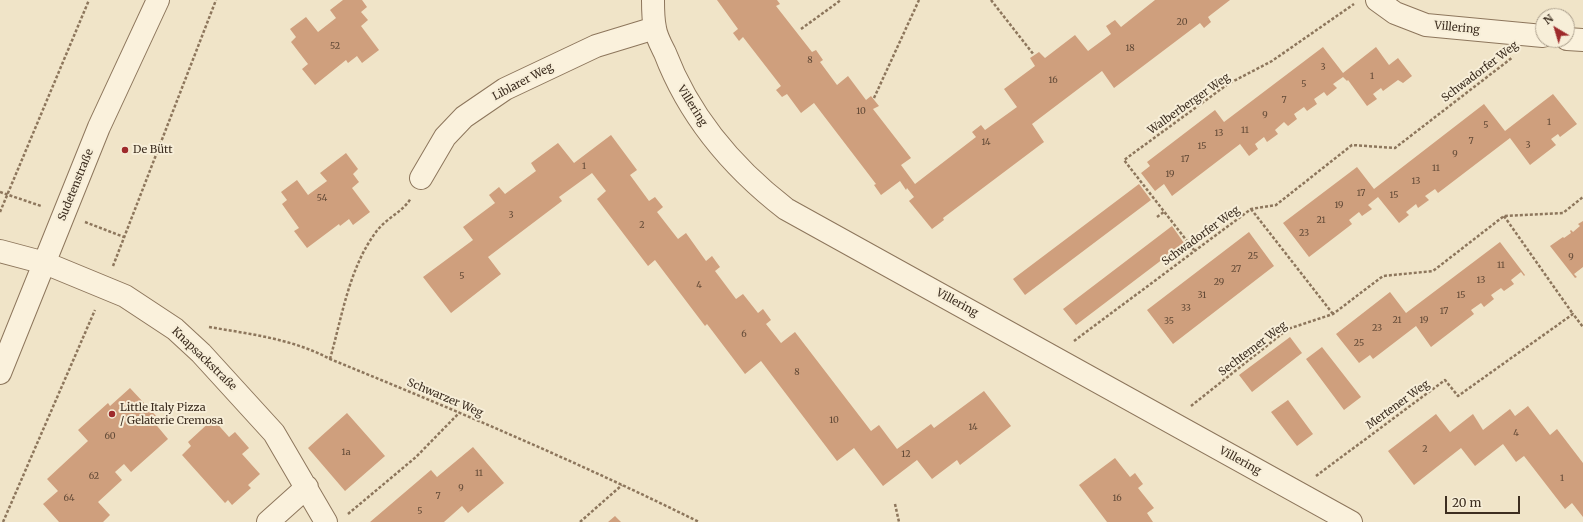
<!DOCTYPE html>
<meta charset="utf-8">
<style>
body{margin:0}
#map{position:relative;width:1583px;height:522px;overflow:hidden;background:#f0e4c8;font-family:Merriweather,serif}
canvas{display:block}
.north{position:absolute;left:1535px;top:8px;width:40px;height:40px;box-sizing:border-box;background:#f7eed8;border:1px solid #ada18e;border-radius:50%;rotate:322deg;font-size:11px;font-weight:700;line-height:16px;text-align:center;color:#3d2e20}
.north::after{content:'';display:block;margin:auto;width:14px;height:18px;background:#9e2a2b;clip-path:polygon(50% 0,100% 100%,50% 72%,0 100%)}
.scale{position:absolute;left:1445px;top:496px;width:75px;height:18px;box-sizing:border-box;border:2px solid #3d2e20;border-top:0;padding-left:5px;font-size:12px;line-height:14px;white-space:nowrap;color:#3d2e20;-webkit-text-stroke:3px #f7eed8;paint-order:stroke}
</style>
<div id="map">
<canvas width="1583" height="522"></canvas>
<div class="north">N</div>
<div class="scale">20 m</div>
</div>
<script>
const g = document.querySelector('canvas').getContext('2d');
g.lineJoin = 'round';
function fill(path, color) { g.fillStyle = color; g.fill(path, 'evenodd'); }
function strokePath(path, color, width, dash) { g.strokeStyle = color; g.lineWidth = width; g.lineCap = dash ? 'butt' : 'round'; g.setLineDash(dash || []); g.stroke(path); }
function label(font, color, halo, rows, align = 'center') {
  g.font = font + ' Merriweather,serif'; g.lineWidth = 4; g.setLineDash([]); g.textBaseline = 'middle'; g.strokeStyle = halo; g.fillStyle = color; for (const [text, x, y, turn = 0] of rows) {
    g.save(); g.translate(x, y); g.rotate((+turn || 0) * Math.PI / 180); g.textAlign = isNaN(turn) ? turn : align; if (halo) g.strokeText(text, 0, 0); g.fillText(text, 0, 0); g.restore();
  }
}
const building = new Path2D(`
 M343 0H362L367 7 361 12 368 20 361 26 379 50 362 63 357 56 348 63 346 60 315 85 302 69 308 64 291 42 296 37 290 29 306 17 318 32 336 18 330 10Z
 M717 0H777L780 4 776 6 812 52 816 50 823 60 820 62 837 85 848 76 866 100 871 96 879 106 873 109 911 158 901 165 915 184 976 137 972 132 981 125 985 130 1017 107 1004 89 1035 66 1030 58 1039 52 1045 58 1075 35 1088 51 1111 34 1106 26 1115 20 1121 27 1155 0H1230L1208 17 1211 22 1204 28 1200 23 1114 88 1102 71 1032 124 1044 142 943 218 944 220 932 229 909 201 914 197 907 188 906 190 900 181 881 195 874 185 876 184 814 103 801 113 787 94 782 97 776 90 781 86 743 37 739 41 733 33 738 29Z
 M1323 47 1343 73 1376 47 1389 65 1398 58 1412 76 1403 83 1398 80 1383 91 1381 88 1373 94 1377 99 1367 106 1348 80 1347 81 1343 77 1333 84 1337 88 1327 96 1324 92 1314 99 1317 104 1307 111 1304 107 1294 114 1297 119 1288 126 1284 122 1275 130 1278 134 1267 142 1264 137 1255 144 1258 149 1249 156 1240 144 1172 196 1164 184 1155 191 1141 173 1150 166 1147 162 1215 110 1224 122Z
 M1553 94 1577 124 1560 137 1558 134 1551 139 1556 145 1530 165 1510 138 1438 193 1435 189 1425 196 1429 200 1418 208 1416 204 1406 212 1409 215 1399 223 1378 197 1368 205 1372 209 1362 216 1359 212 1349 220 1352 224 1309 257 1283 223 1357 167 1374 189 1484 104 1505 131Z
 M611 135 637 170 630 175 649 201 655 197 663 207 657 212 678 239 686 233 706 261 712 256 720 267 715 271 736 299 743 294 758 313 763 309 771 320 766 324 781 343 795 332 871 431 879 425 897 449 931 424 934 428 984 391 1011 426 960 465 957 460 932 479 917 460 883 486 854 448 837 461 761 361 745 374 707 324 705 326 655 260 648 266 597 199 606 191 592 173 559 197 562 201 488 257 501 274 451 313 423 277 473 240 463 227 495 203 489 195 499 187 505 194 536 171 531 163 558 143 574 163Z
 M346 153 358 169 353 174 359 182 352 188 370 212 353 225 349 219 340 226 339 224 307 248 294 231 299 228 282 204 287 200 281 192 297 180 308 195 327 181 320 173Z
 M1139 184 1151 200 1025 295 1013 279Z
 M1583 221V267L1574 274 1577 277 1575 278 1550 246 1563 237 1564 238 1571 233 1570 231 1571 230 1573 232 1580 226 1578 224Z
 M1172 226 1184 243 1076 325 1063 309Z
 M1249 232 1274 266 1173 344 1147 310Z
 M1500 242 1525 275 1524 276 1521 272 1511 280 1514 284 1504 291 1501 288 1491 295 1494 299 1484 307 1481 303 1471 310 1474 314 1431 347 1416 326 1373 359 1370 355 1359 363 1336 334 1390 292 1406 313Z
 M1290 337 1302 353 1252 392 1239 375Z
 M1322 347 1361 397 1344 410 1306 359Z
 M130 388 157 417 153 421 168 439 131 472 124 464 115 472 122 480 98 502 110 515 103 522H59L43 504 58 491 47 479 88 441 78 430 108 403 110 406Z
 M1288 400 1313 434 1297 446 1271 412Z
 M1528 406 1550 435 1557 429 1583 463V517L1572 503 1565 509 1524 456 1516 462 1503 444 1475 466 1461 448 1414 485 1388 451 1436 414 1450 432 1473 414 1483 430 1510 409 1515 416Z
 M347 413 385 456 345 491 308 448Z
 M213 419 229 437 235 432 249 448 242 454 260 474 248 485 251 488 232 505 228 500 225 503 182 455 191 446 188 442Z
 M473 447 504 483 468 513 462 506 444 522H370L431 470 437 477Z
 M1115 458 1130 477 1135 473 1143 484 1138 488 1154 508 1147 513 1153 522H1107L1079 485Z
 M615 516 621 522H608Z`);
const path = new Path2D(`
 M991 0 1034 55
 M801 29 841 0
 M874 98 919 0
 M0 192 41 206
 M1251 209 1333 314
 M0 212 89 0
 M1504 216 1573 314
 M1157 217 1164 212
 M85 222 124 237
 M1194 250 1124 160 1228 84 1272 61 1354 4
 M113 266 216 0
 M209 327C250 334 293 339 330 359 455 410 578 462 699 522
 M1074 341 1251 209 1276 205 1352 145 1395 148 1513 57
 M330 359C342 317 349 268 376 232 386 218 403 212 411 198
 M1191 406 1288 329 1333 314 1383 276 1433 271 1504 216 1563 213 1583 197
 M1316 476 1445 380 1458 396 1573 314 1583 327
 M895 504 899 522
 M348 514 416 457 460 412
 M3 522 95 310
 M580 522 622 485`);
const minor = new Path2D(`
 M653 0C653 9 653 19 655 28 656 36 661 45 665 53 689 116 733 168 786 209L1351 522
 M1377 0 1395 13 1426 25 1543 36
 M1567 39 1583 40
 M421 178 445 137 464 117 505 89 596 46 655 28
 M0 251 45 263 125 296 175 329 201 353 274 433 326 522
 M0 373 99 127 158 0
 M268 522 307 487`);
const markers = [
 [125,150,4,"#9e2a2b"],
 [112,414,4,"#9e2a2b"]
];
const numberNames = [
 ["20",1182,22],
 ["52",335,46],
 ["18",1130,48],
 ["8",810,60],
 ["3",1323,67],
 ["1",1372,76],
 ["16",1053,80],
 ["5",1304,84],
 ["7",1284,100],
 ["10",861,111],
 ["9",1265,115],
 ["1",1549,122],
 ["5",1486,125],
 ["11",1245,130],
 ["13",1219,133],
 ["7",1471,141],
 ["14",986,142],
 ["3",1528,145],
 ["15",1202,146],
 ["9",1455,154],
 ["17",1185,159],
 ["1",584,166],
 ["11",1436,168],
 ["19",1170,174],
 ["13",1416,181],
 ["17",1361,193],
 ["15",1394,195],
 ["54",322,198],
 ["19",1339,205],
 ["3",511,215],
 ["21",1321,220],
 ["2",642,225],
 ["23",1304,233],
 ["25",1253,256],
 ["9",1571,257],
 ["11",1501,265],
 ["27",1236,269],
 ["5",462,276],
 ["13",1481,280],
 ["29",1219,282],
 ["4",699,285],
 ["31",1202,295],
 ["15",1461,295],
 ["33",1186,308],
 ["17",1444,311],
 ["21",1397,320],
 ["19",1424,320],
 ["35",1169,321],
 ["23",1377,328],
 ["6",744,334],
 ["25",1359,343],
 ["8",797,372],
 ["10",834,420],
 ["14",973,427],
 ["4",1516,433],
 ["60",110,436],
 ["2",1425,449],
 ["1a",346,452],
 ["12",906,454],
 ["11",479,473],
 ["62",94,476],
 ["1",1562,478],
 ["9",461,488],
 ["7",438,496],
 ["64",69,498],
 ["16",1117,498],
 ["5",420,511]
];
const streetNames = [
 ["Villering",1457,28,6],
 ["Schwadorfer Weg",1480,72,-37],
 ["Liblarer Weg",523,82,-28],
 ["Walberberger Weg",1189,104,-35],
 ["Villering",692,106,58],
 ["Sudetenstraße",76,185,-68],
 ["Schwadorfer Weg",1201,236,-36],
 ["Villering",957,303,29],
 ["Sechtemer Weg",1253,349,-37],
 ["Knapsackstraße",204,359,44],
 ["Schwarzer Weg",445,398,23],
 ["Mertener Weg",1398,405,-36],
 ["Villering",1240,461,29]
];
const poiNames = [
 ["De Bütt",133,150],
 ["Little Italy Pizza",120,408],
 ["/ Gelaterie Cremosa",120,421]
];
fill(building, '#cf9f7d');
strokePath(minor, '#8d765c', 24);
strokePath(path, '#8d765c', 2.5, [3, 2]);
strokePath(minor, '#faf1dc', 22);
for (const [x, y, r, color] of markers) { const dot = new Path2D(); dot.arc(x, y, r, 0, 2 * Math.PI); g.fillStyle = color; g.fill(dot); strokePath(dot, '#f7eed8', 1.5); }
label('9px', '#624a37', null, numberNames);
label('11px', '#3d2e20', '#f7eed8', streetNames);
label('11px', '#3d2e20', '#f7eed8', poiNames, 'left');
</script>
